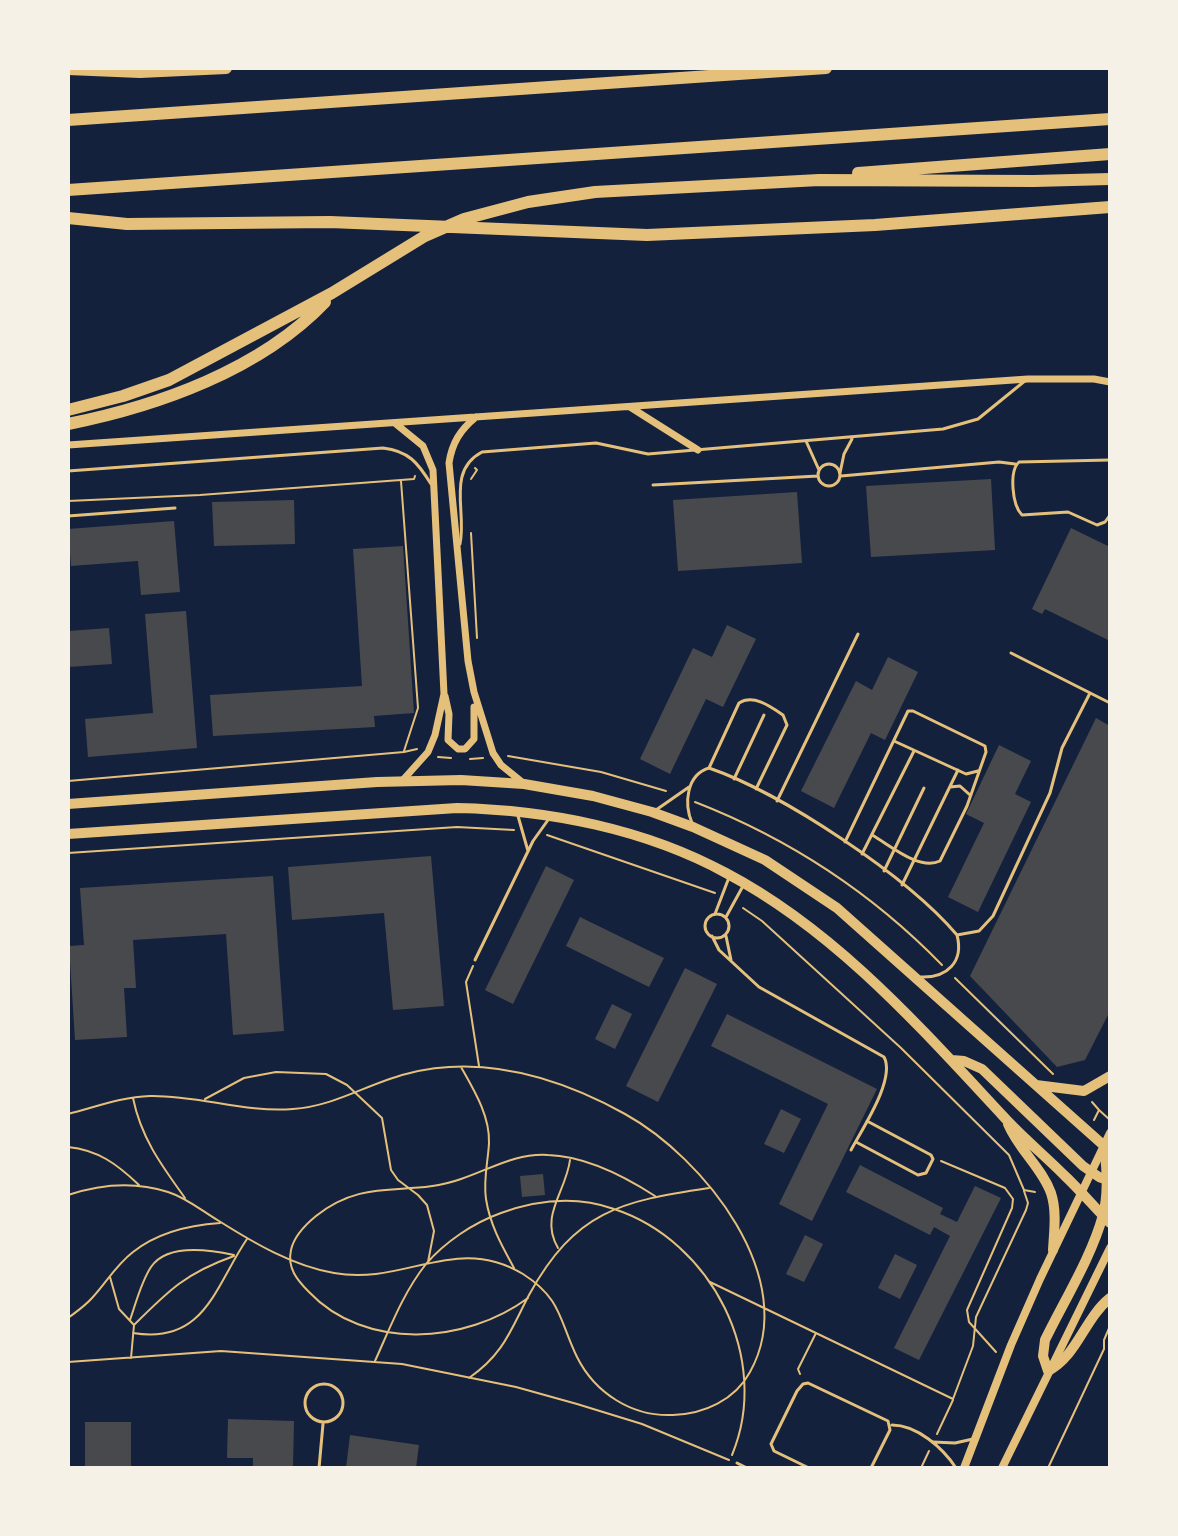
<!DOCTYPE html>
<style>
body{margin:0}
#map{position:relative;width:1178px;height:1536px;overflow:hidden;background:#14213d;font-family:Cabin,sans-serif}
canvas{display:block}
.frame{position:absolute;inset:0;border:70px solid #f6f1e7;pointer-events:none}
</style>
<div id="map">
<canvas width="1178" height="1536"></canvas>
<div class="frame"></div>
</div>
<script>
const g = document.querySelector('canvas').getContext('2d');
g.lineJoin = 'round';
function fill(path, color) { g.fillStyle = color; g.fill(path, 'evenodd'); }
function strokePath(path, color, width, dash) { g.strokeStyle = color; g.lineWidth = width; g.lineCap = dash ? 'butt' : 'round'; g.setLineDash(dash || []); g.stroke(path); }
const building = new Path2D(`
 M991 479 995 550 871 557 866 486Z
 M797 492 802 563 678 571 673 500Z
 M294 500 295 544 214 546 212 502Z
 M174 521 180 592 141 595 138 561 71 566 68 529Z
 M1071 528 1110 547V641L1045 609 1042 614 1032 609Z
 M403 546 414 713 374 716 375 727 213 736 210 695 362 686 353 549Z
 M186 611 197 748 88 757 85 719 153 713 145 614Z
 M727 625 756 639 723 707 706 699 670 774 640 759 693 648 712 657Z
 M109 628 112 664 68 667V631Z
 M888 657 918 672 885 740 871 733 834 808 801 791 856 681 872 690Z
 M1096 718 1110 726V1011L1085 1060 1057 1067 970 976Z
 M999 745 1031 761 1015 794 1031 802 978 912 948 897 984 823 966 814Z
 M431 856 444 1006 393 1010 384 913 292 920 288 867Z
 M546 866 574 880 513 1004 485 990Z
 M273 876 284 1031 233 1035 226 934 133 940 136 988H124L127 1037 75 1040 69 946 84 945 80 888Z
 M580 917 664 958 649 987 566 946Z
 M685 968 717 984 658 1102 626 1086Z
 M612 1004 632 1014 615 1049 595 1039Z
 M727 1014 877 1089 812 1221 779 1204 828 1104 711 1046Z
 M781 1109 801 1119 784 1153 764 1144Z
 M860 1165 943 1208 940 1214 957 1222 975 1186 1001 1198 919 1360 894 1348 950 1236 934 1227 930 1235 846 1192Z
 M543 1174 545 1195 522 1197 520 1176Z
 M805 1235 823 1244 804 1282 786 1274Z
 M895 1254 917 1265 900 1299 878 1288Z
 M228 1419 294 1421 293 1468H253V1458H227Z
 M85 1422H131V1468H85Z
 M350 1435 419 1445 416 1468H346Z`);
const path = new Path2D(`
 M471 479 477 470 475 468
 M401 481 418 708 404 751
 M68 501 200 495 414 479 415 476
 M471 533 477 638
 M508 756 601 772 666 791
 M438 757 451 758
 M470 759 483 758
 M68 781 404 752 417 749
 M695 802C790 839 871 892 942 965
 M547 835 715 893
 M68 853 457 827 514 830
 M743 908 762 921 901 1048 1009 1155 1024 1190 1035 1192
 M473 966 466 982 479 1066
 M955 978 1053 1074
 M461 1067C474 1090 490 1116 489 1143 488 1162 483 1180 486 1199 490 1225 502 1246 514 1268
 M133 1098C141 1138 162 1166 185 1198
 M205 1099 244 1078 276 1072 326 1074 347 1085 382 1118 391 1170 398 1180 418 1195 427 1205 434 1231 428 1262
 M1092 1102 1099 1110 1094 1120
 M1099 1110 1110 1120
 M68 1114C96 1107 121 1097 150 1096 198 1095 245 1113 293 1109 335 1106 367 1084 406 1074 482 1054 558 1077 625 1114 703 1157 802 1279 750 1372 735 1400 704 1414 673 1415 632 1417 595 1393 577 1357 559 1320 562 1299 523 1274 456 1233 404 1286 334 1273 293 1266 254 1243 219 1221 202 1211 187 1198 168 1192 134 1181 101 1184 68 1195
 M68 1147C98 1150 117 1164 139 1185
 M941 1161 1005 1188 1013 1199 1012 1208 967 1310 969 1322 996 1352
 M558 1248C539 1216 566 1192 570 1160
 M110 1277 119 1309 134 1325 131 1358
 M710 1282 953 1399 973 1346 976 1317 1026 1210 1028 1203 1024 1191
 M528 1298C466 1344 365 1351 309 1292 297 1280 287 1268 291 1250 294 1236 305 1225 316 1216 366 1176 408 1198 461 1179 491 1169 515 1153 548 1155 586 1156 624 1176 655 1196
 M68 1318C76 1312 85 1306 92 1298 106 1283 116 1265 133 1252 157 1233 190 1225 220 1223
 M130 1320C136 1303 141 1282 151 1267 167 1243 211 1250 234 1255
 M134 1325C169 1290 186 1273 234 1256
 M133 1333C205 1345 215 1286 247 1239
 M375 1361C390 1328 403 1293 426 1264 445 1242 473 1223 501 1213 537 1200 577 1196 614 1209 712 1241 772 1359 732 1455
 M68 1362 221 1351 402 1364 516 1387 577 1404 642 1424 729 1460
 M800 1374 798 1369 816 1333
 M469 1378C504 1354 511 1329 529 1295 575 1211 621 1201 709 1188
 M937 1434 953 1400
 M921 1468 929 1451
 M1048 1468 1104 1349V1340L1110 1326`);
const service = new Path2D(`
 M806 441 819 470
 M1110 460 1019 462C1009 471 1012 505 1022 515L1068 512 1097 525 1105 522 1110 515
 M818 475a11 11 0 1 1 22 0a11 11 0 1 1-22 0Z
 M68 471 383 448C409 451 418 463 431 484
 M840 473 844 454 852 439
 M841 476 999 462 1015 464
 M653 485 818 476
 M68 516 175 508
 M460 544C467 512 446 471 482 452L596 443 648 454 943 429 978 419 1026 380
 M1011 653 1110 703
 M894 741 966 774 978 771
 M709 768 739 703C753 694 770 706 783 715L787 725 756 789
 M734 779 764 715
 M950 787 960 786 970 795
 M777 801 858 634
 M656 810 689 787
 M518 816 528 851
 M692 823C684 804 686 775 709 768 782 793 907 876 957 935 964 962 947 978 921 977
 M845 842 908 711H913L985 746 986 752 967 806 940 861C919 871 890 845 872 835
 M862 854 914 751
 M884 871 924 788
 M902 885 958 770
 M715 914 728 880
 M705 926a12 12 0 1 1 24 0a12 12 0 1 1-24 0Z
 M726 917 743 886
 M957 935 979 931 993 916 1050 793 1062 748 1090 693
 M712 936 719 950 759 987 884 1057C896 1079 862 1129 851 1150
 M726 936 731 960
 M475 960 533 841 548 820
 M856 1142 918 1175 926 1173 933 1159 931 1155 867 1121
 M305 1403a19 19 0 1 1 38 0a19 19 0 1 1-38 0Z
 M892 1425C917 1425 943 1448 956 1468
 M933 1442 955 1443 973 1439
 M737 1463 747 1468
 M319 1468 323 1424
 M809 1468 774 1451 771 1444 797 1391 803 1384 808 1383 888 1421 890 1430 871 1468`);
const minor = new Path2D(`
 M630 407 698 450
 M476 417C460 430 452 443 449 463L468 661 474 692 493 753 501 765 522 782
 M396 424 423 446 433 470 444 694 435 735 428 752 402 781
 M68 445 1028 379H1094L1110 382
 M445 696 449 714 448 740 458 749H465L474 739V707`);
const tertiary = new Path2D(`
 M964 1468 1011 1345 1040 1279 1110 1133
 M1002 1468 1110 1248`);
const secondary = new Path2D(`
 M68 804 377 782 461 780 524 784 593 796 652 812 693 827 765 860 837 908 1110 1151
 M68 834 457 808C549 810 645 829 726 873 836 931 920 1027 1003 1116 1022 1137 1044 1155 1064 1175 1080 1190 1094 1207 1110 1223
 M952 1060 964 1061 982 1069 1083 1166 1099 1177 1110 1181
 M1036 1085 1084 1091 1110 1076
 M1008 1124C1019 1150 1042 1168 1051 1193 1057 1211 1054 1232 1053 1250
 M1104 1146C1107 1168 1109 1192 1103 1215 1092 1256 1064 1301 1045 1340L1043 1356 1048 1371C1078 1355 1084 1319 1110 1298`);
const motorway = new Path2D(`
 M68 69 140 72 226 68
 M68 120 826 68
 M858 173 1110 154
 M68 190 1110 119
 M68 218 127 224 330 222 647 235 875 225 1110 207
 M68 410 123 396 169 380 332 293 425 236 464 219 528 202 595 192 819 180 1034 181 1110 179
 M68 424C158 406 260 370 325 302`);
fill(building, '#48494c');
strokePath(path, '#e5c07b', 2);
strokePath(service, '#e5c07b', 3);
strokePath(minor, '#e5c07b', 7);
strokePath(tertiary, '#e5c07b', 8);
strokePath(secondary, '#e5c07b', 10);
strokePath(motorway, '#e5c07b', 12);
</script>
